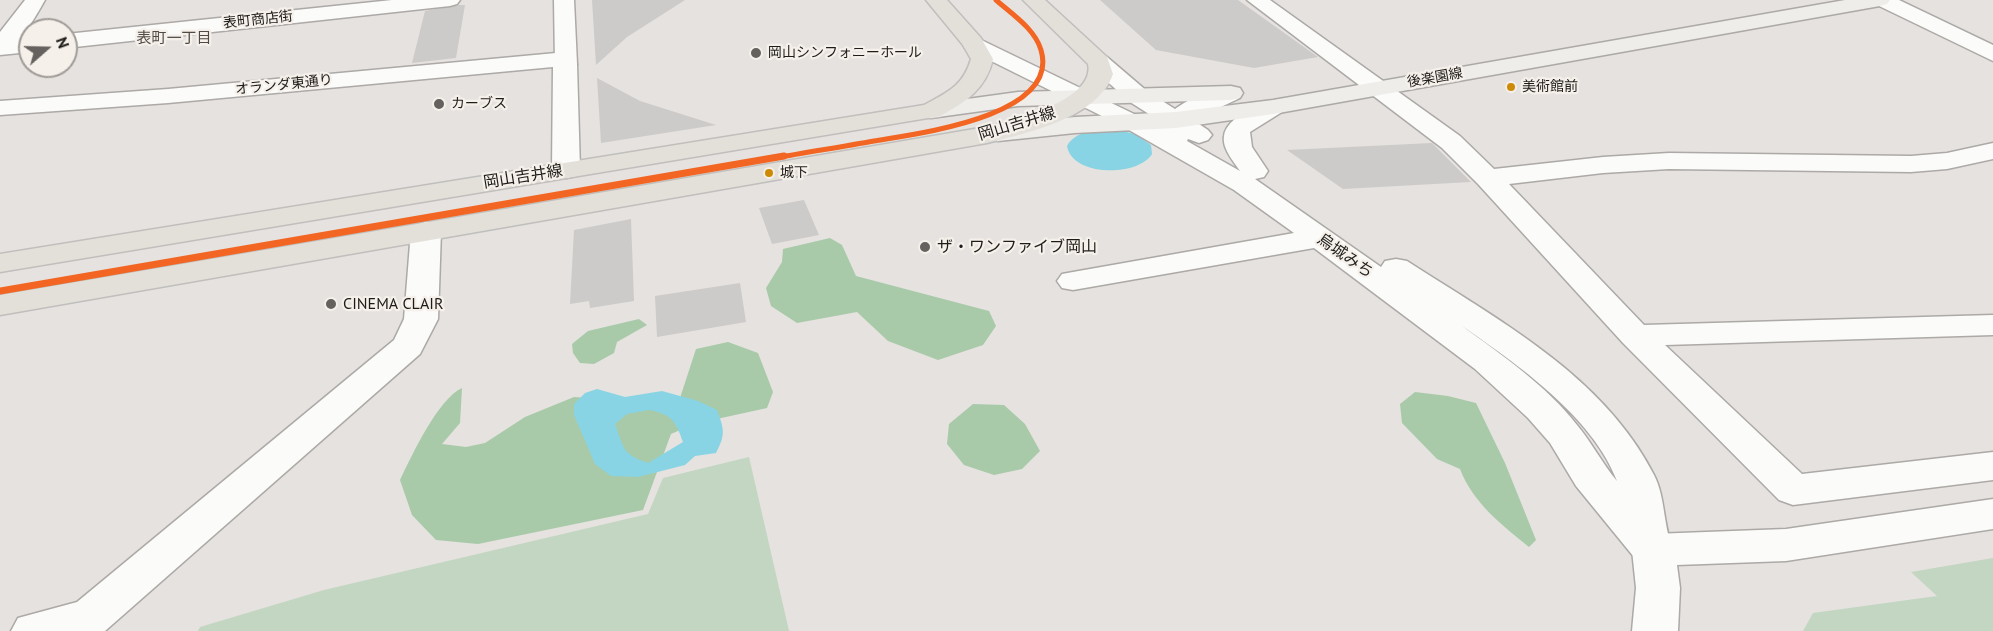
<!DOCTYPE html>
<meta charset="utf-8">
<style>
body{margin:0}
#map{position:relative;width:1993px;height:631px;overflow:hidden;background:#e5e2df;font-family:"PT Sans",sans-serif}
canvas{display:block}
.north{position:absolute;left:18px;top:18px;width:60px;height:60px;box-sizing:border-box;background:#f6f0ea;border:2px solid #a09b96;border-radius:50%;rotate:70deg;font-size:16px;font-weight:700;line-height:24px;text-align:center;color:#1e1c19}
.north::after{content:'';display:block;margin:auto;width:21px;height:27px;background:#64615e;clip-path:polygon(50% 0,100% 100%,50% 72%,0 100%)}
</style>
<div id="map">
<canvas width="1993" height="631"></canvas>
<div class="north">N</div>
</div>
<script>
const g = document.querySelector('canvas').getContext('2d');
g.lineJoin = 'round';
function fill(path, color) { g.fillStyle = color; g.fill(path, 'evenodd'); }
function strokePath(path, color, width, dash) { g.strokeStyle = color; g.lineWidth = width; g.lineCap = dash ? 'butt' : 'round'; g.setLineDash(dash || []); g.stroke(path); }
function label(font, color, halo, rows, align = 'center') {
  g.font = font + ' "PT Sans","Noto Sans JP",sans-serif'; g.lineWidth = 4.5; g.setLineDash([]); g.textBaseline = 'middle'; g.strokeStyle = halo; g.fillStyle = color; for (const [text, x, y, turn = 0] of rows) {
    g.save(); g.translate(x, y); g.rotate((+turn || 0) * Math.PI / 180); g.textAlign = isNaN(turn) ? turn : align; if (halo) g.strokeText(text, 0, 0); g.fillText(text, 0, 0); g.restore();
  }
}
const green = new Path2D(`
 M749 457 789 631H198L200 627 324 590 648 514 663 478Z
 M1993 558V631H1803L1813 613 1937 596 1911 572Z`);
const forest = new Path2D(`
 M830 238 842 245 856 276 989 311 996 326 983 345 938 360 888 341 857 312 797 323 771 306 766 288 782 262 783 249Z
 M639 319 647 325 617 342 614 353 594 364 580 363 573 353 572 344 588 331Z
 M728 342 758 353 773 392 767 408 694 424 671 434 643 510 478 544 436 540 412 515 400 480C412 455 438 399 462 388L460 423 442 444 466 447 485 443 525 417 574 397 631 401H679L696 349Z
 M1415 392 1448 396 1476 403 1505 463 1536 540 1529 547C1501 524 1473 503 1460 469L1437 459 1402 423 1400 404Z
 M973 404 1004 405 1025 424 1040 451 1022 469 994 475 964 465 947 444 949 424Z`);
const water = new Path2D(`
 M1119 130 1135 134 1151 145 1152 154C1138 177 1072 177 1067 146 1077 128 1101 131 1119 130Z
 M597 389 625 397 662 391 698 401 717 410C724 429 726 434 716 453L695 456 685 465 638 477 611 476 595 464 574 415V404L585 393ZM649 410C672 414 676 422 683 442L648 463C621 454 624 447 615 424L627 414Z`);
const building = new Path2D(`
 M592 0H685L627 37 596 65Z
 M1100 0H1238L1318 57 1254 68 1156 50Z
 M459 5H465L456 58 412 63 425 11Z
 M597 78 640 101 716 125 601 143Z
 M1432 143 1471 182 1343 189 1287 150Z
 M804 200 819 235 772 244 759 208Z
 M631 219 634 301 590 308 589 301 570 304 574 230Z
 M740 283 746 322 657 337 655 296Z`);
const pedestrian = new Path2D(`
 M392 0H460L457 4 450 6 66 48V34Z
 M554 0H574L577 64 574 69 566 71 558 69 555 64Z
 M30 38V52L0 55V41Z`);
const minor = new Path2D(`
 M25 0H45C35 17 20 47 0 52V32Z
 M1247 0H1270L1460 136 1494 169 1603 157 1669 153 1911 156 1947 153 1993 143V159L1947 169 1911 172 1669 169 1603 173 1509 184 1644 325 1993 315V335L1665 345 1802 474 1993 452V480L1793 505 1779 500 1623 343 1478 184 1442 148Z
 M1872 0H1899L1993 45V61L1875 4Z
 M973 36 1163 128V123L1130 102 1091 67 1088 62 1091 57 1099 55 1107 57 1148 92 1175 109C1190 98 1220 84 1238 89L1241 94 1238 99 1193 120 1208 130 1212 135 1208 140 1199 143 1188 139 1187 141 1240 171C1233 161 1222 148 1224 136 1226 117 1265 98 1282 102L1285 107 1282 112 1250 132 1252 147 1268 171 1264 177 1255 179 1381 267 1385 261 1396 259 1407 261C1498 320 1603 375 1654 475 1666 498 1663 530 1674 550L1668 562 1653 566 1638 562 1576 486 1550 443 1528 418 1475 369 1314 248 1073 290 1062 288 1057 281 1062 274 1073 272 1294 233 1234 190 1122 126 965 48 962 43 965 38ZM1462 326C1517 364 1593 417 1617 481 1602 463 1592 443 1577 425 1547 386 1502 355 1462 326Z
 M556 53 574 59 577 64 580 170 576 176 566 178 556 176 552 170 553 67 168 103 0 115V101L168 89Z
 M426 222 436 225 441 231 438 319 420 354 105 631H11L18 618 77 602 394 340 404 319 411 231 416 225Z`);
const tertiary = new Path2D(`
 M1993 499V529L1786 561 1677 565 1680 588 1678 631H1632L1636 588 1632 550 1638 538 1653 534 1786 529Z`);
const secondary = new Path2D(`
 M1845 0H1890L1887 4 1880 6 1273 114 1176 128 1075 133 998 141 989 138 985 133 989 128 998 125 1075 117 1176 112 1273 100Z
 M1231 86 1240 88 1243 93 1240 98 1231 100 1018 106 931 118 922 116 919 111 922 106 931 104 1018 92Z`);
const primary = new Path2D(`
 M926 0H947L981 38 993 59C986 89 966 102 940 116L0 272V254L924 105C948 92 963 86 971 59L963 45Z
 M1023 0H1045L1107 57 1113 74C1098 118 1027 133 987 143L0 315V295L986 127C1012 121 1096 100 1088 64Z`);
const tram1Far1 = new Path2D(`
 M775 158C808 152 841 147 874 141 914 134 1061 117 1041 50 1035 29 1012 14 996 0`);
const tram1 = new Path2D(`
 M0 291 784 156`);
const markers = [
 [756,53,6,"#64615e"],
 [1511,87,5,"#cc8a05"],
 [439,104,6,"#64615e"],
 [769,173,5,"#cc8a05"],
 [925,247,6,"#64615e"],
 [331,304,6,"#64615e"]
];
const farStreetnames = [
 ["表町商店街",258,20,-6],
 ["後楽園線",1435,78,-10],
 ["オランダ東通り",284,85,-6]
];
const farPoinames = [
 ["岡山シンフォニーホール",768,53],
 ["カーブス",451,104]
];
const busNames = [
 ["美術館前",1522,87],
 ["城下",780,173]
];
const farNeighbourhoodnames = [
 ["表町一丁目",174,39]
];
const streetNames = [
 ["岡山吉井線",1017,124,-17],
 ["岡山吉井線",523,177,-9],
 ["烏城みち",1345,256,35]
];
const poiNames = [
 ["ザ・ワンファイブ岡山",937,247],
 ["CINEMA CLAIR",343,304]
];
fill(green, '#c2d6c1');
fill(forest, '#a8caa9');
fill(water, '#88d4e4');
fill(building, '#cdcbc9');
strokePath(pedestrian, '#aca9a7', 3);
strokePath(minor, '#aca9a7', 3);
strokePath(tertiary, '#aca9a7', 3);
strokePath(secondary, '#aca9a7', 3);
strokePath(primary, '#c0bfbd', 3);
fill(pedestrian, '#fbfbfa');
fill(minor, '#fbfbfa');
fill(tertiary, '#fbfbfa');
fill(secondary, '#eeedea');
fill(primary, '#e3e0d9');
strokePath(tram1Far1, '#f26522', 5);
strokePath(tram1, '#f26522', 7);
for (const [x, y, r, color] of markers) { const dot = new Path2D(); dot.arc(x, y, r, 0, 2 * Math.PI); g.fillStyle = color; g.fill(dot); strokePath(dot, '#f6f0ea', 2); }
label('14px', '#1e1c19', '#f6f0ea', farStreetnames);
label('14px', '#1e1c19', '#f6f0ea', farPoinames, 'left');
label('14px', '#1e1c19', '#f6f0ea', busNames, 'left');
label('15px', '#4f4a45', '#f6f0ea', farNeighbourhoodnames);
label('16px', '#1e1c19', '#f6f0ea', streetNames);
label('16px', '#1e1c19', '#f6f0ea', poiNames, 'left');
</script>
